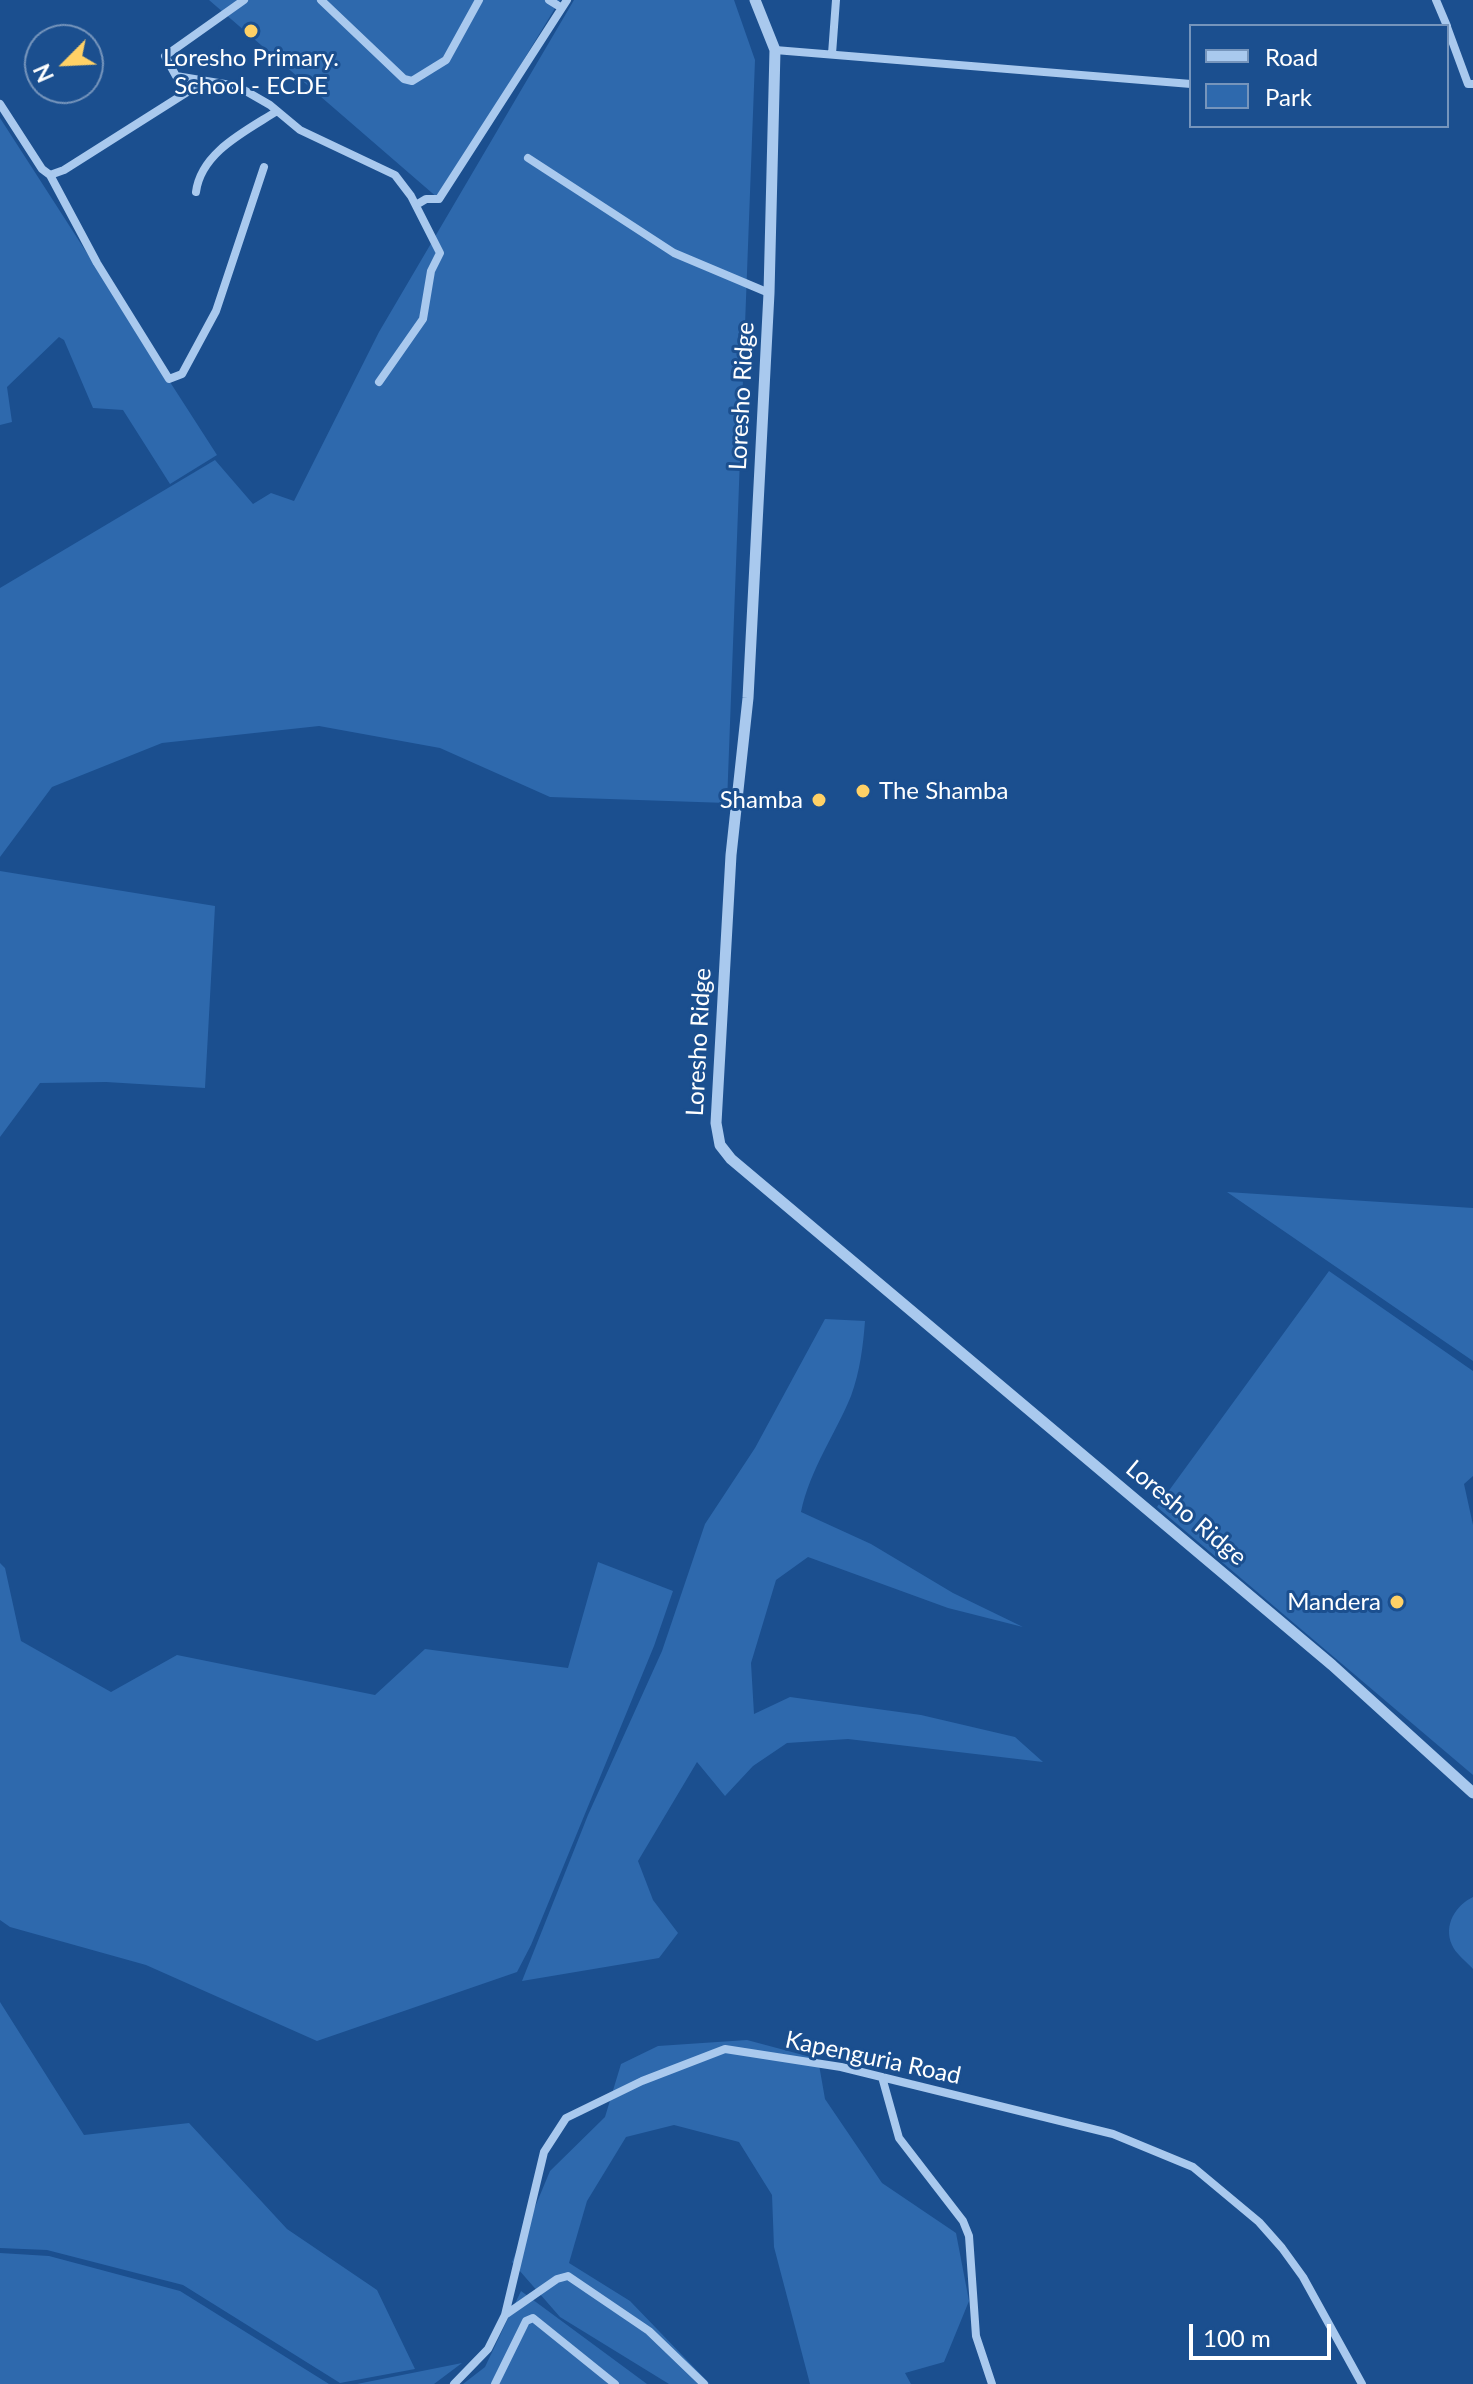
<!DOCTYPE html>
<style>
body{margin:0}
#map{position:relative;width:1473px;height:2384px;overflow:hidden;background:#1b4f8f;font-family:Lato,sans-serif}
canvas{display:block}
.legend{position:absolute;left:1189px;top:24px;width:260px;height:104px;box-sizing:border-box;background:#1b4f8f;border:2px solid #7695bc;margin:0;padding:10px 14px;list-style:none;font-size:24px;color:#fff}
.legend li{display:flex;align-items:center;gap:16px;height:40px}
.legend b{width:40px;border:2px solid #7695bc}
.north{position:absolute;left:24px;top:24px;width:80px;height:80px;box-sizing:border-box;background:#1b4f8f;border:2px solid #7695bc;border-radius:50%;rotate:246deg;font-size:22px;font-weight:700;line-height:32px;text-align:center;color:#fff}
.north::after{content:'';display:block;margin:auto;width:28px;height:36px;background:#ffd166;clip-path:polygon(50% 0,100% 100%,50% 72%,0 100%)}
.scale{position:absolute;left:1189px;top:2324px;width:142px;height:36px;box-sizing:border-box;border:4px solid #fff;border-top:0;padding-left:10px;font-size:24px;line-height:28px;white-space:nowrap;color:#fff;-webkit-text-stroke:6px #1b4f8f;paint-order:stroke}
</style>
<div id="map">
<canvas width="1473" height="2384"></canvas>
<ul class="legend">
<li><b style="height:10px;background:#a9c9ee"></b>Road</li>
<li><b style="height:22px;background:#2e69ad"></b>Park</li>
</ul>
<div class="north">N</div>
<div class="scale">100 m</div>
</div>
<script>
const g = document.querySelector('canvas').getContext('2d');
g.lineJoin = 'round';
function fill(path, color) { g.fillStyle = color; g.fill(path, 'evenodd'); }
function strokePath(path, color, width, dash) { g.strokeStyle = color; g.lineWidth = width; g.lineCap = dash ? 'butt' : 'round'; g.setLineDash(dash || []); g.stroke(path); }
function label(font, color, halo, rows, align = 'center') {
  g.font = font + ' Lato,sans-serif'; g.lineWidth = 6; g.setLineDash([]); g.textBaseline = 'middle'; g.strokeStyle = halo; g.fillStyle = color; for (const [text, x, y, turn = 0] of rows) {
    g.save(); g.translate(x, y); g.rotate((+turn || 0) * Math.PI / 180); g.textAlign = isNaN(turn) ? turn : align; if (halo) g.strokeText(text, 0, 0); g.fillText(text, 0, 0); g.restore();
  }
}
const green = new Path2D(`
 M209 0H560L439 199Z
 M574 0H734L755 60 727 803 550 797 440 748 319 726 162 743 52 787 0 857V588L215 460 253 504 271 493 294 501 379 332Z
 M0 118 217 455 170 484 123 410 93 408 64 340 59 337 7 387 12 422 0 425Z
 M0 871 215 906 205 1088 106 1082 40 1083 0 1137Z
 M1227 1192 1473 1208V1361Z
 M1329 1271 1473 1371V1476L1464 1484 1473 1525V1775L1157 1507Z
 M825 1319 865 1321C863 1347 860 1371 851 1396 835 1435 810 1469 801 1512L871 1544 953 1593 1023 1627 948 1608 808 1557 776 1580 751 1663 754 1714 790 1697 921 1715 1015 1737 1043 1762 848 1739 787 1743 753 1766 725 1796 697 1762 638 1861 653 1900 678 1933 659 1958 522 1981 588 1815 662 1651 705 1524 755 1448Z
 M598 1562 673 1591 654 1646 531 1945 517 1972 317 2041 146 1965 10 1927 0 1920V1563L5 1568 21 1641 111 1692 177 1655 375 1695 425 1649 568 1668Z
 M1473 1897V1969C1467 1962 1455 1953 1452 1945 1443 1925 1456 1905 1473 1897Z
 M0 2002 84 2135 189 2123 287 2229 377 2290 415 2369 340 2383 183 2285 47 2250 0 2248Z
 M747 2040 818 2059 825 2099 882 2183 956 2233 969 2301 944 2362 905 2373 911 2384H810L774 2247 772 2195 739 2142 674 2125 626 2137 587 2201 569 2263 630 2301 710 2384H669L560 2317 512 2262 550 2171 605 2117 621 2064 658 2046Z
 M0 2253 49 2256 180 2291 329 2384H0Z
 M521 2291 647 2384H463L485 2367Z
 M462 2363 434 2384H357Z`);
const minor = new Path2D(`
 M244 0 165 56 176 76 237 86 270 105 300 130 395 175 411 196 440 253 431 271 423 319 379 382
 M321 0 404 79 412 81 446 60 479 0
 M549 0 562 8
 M1436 0 1447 26
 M1447 27 1468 84H1473
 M775 50 1191 84
 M832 54 836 0
 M0 104 42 169 50 175 64 170 203 82
 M528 158 674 253 769 293
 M50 175 97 263 169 379 182 374 216 311 264 167
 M196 192C201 152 246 131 277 111
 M416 205 426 199H439L567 0
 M882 2077 899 2138 963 2221 969 2236 976 2336 992 2384
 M505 2315 557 2279 568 2276 649 2331 704 2384
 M454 2384 488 2349 505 2315 544 2152 566 2118 642 2081 725 2049 841 2067 1113 2134 1193 2167 1259 2222 1282 2248 1303 2277 1362 2384
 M495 2384 526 2321 533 2318 615 2384`);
const tertiary = new Path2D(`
 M755 0 775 50 769 293 748 698 731 855 716 1123 720 1145 731 1159 1332 1665 1473 1793`);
const markers = [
 [251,31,8,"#ffd166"],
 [863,791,8,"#ffd166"],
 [819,800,8,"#ffd166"],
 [1397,1602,8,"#ffd166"]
];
const poiNames = [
 ["Loresho Primary.",251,58,"center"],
 ["School - ECDE",251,86,"center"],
 ["The Shamba",879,791,"left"],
 ["Shamba",803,800],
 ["Mandera",1381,1602]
];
const streetNames = [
 ["Loresho Ridge",742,396,-87],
 ["Loresho Ridge",699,1042,-87],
 ["Loresho Ridge",1186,1513,40],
 ["Kapenguria Road",873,2058,12]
];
fill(green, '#2e69ad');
strokePath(minor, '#a9c9ee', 8);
strokePath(tertiary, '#a9c9ee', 11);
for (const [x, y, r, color] of markers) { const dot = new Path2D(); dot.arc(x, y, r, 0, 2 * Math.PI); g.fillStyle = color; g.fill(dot); strokePath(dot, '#1b4f8f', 3); }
label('24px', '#fff', '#1b4f8f', poiNames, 'right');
label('24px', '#fff', '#1b4f8f', streetNames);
</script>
